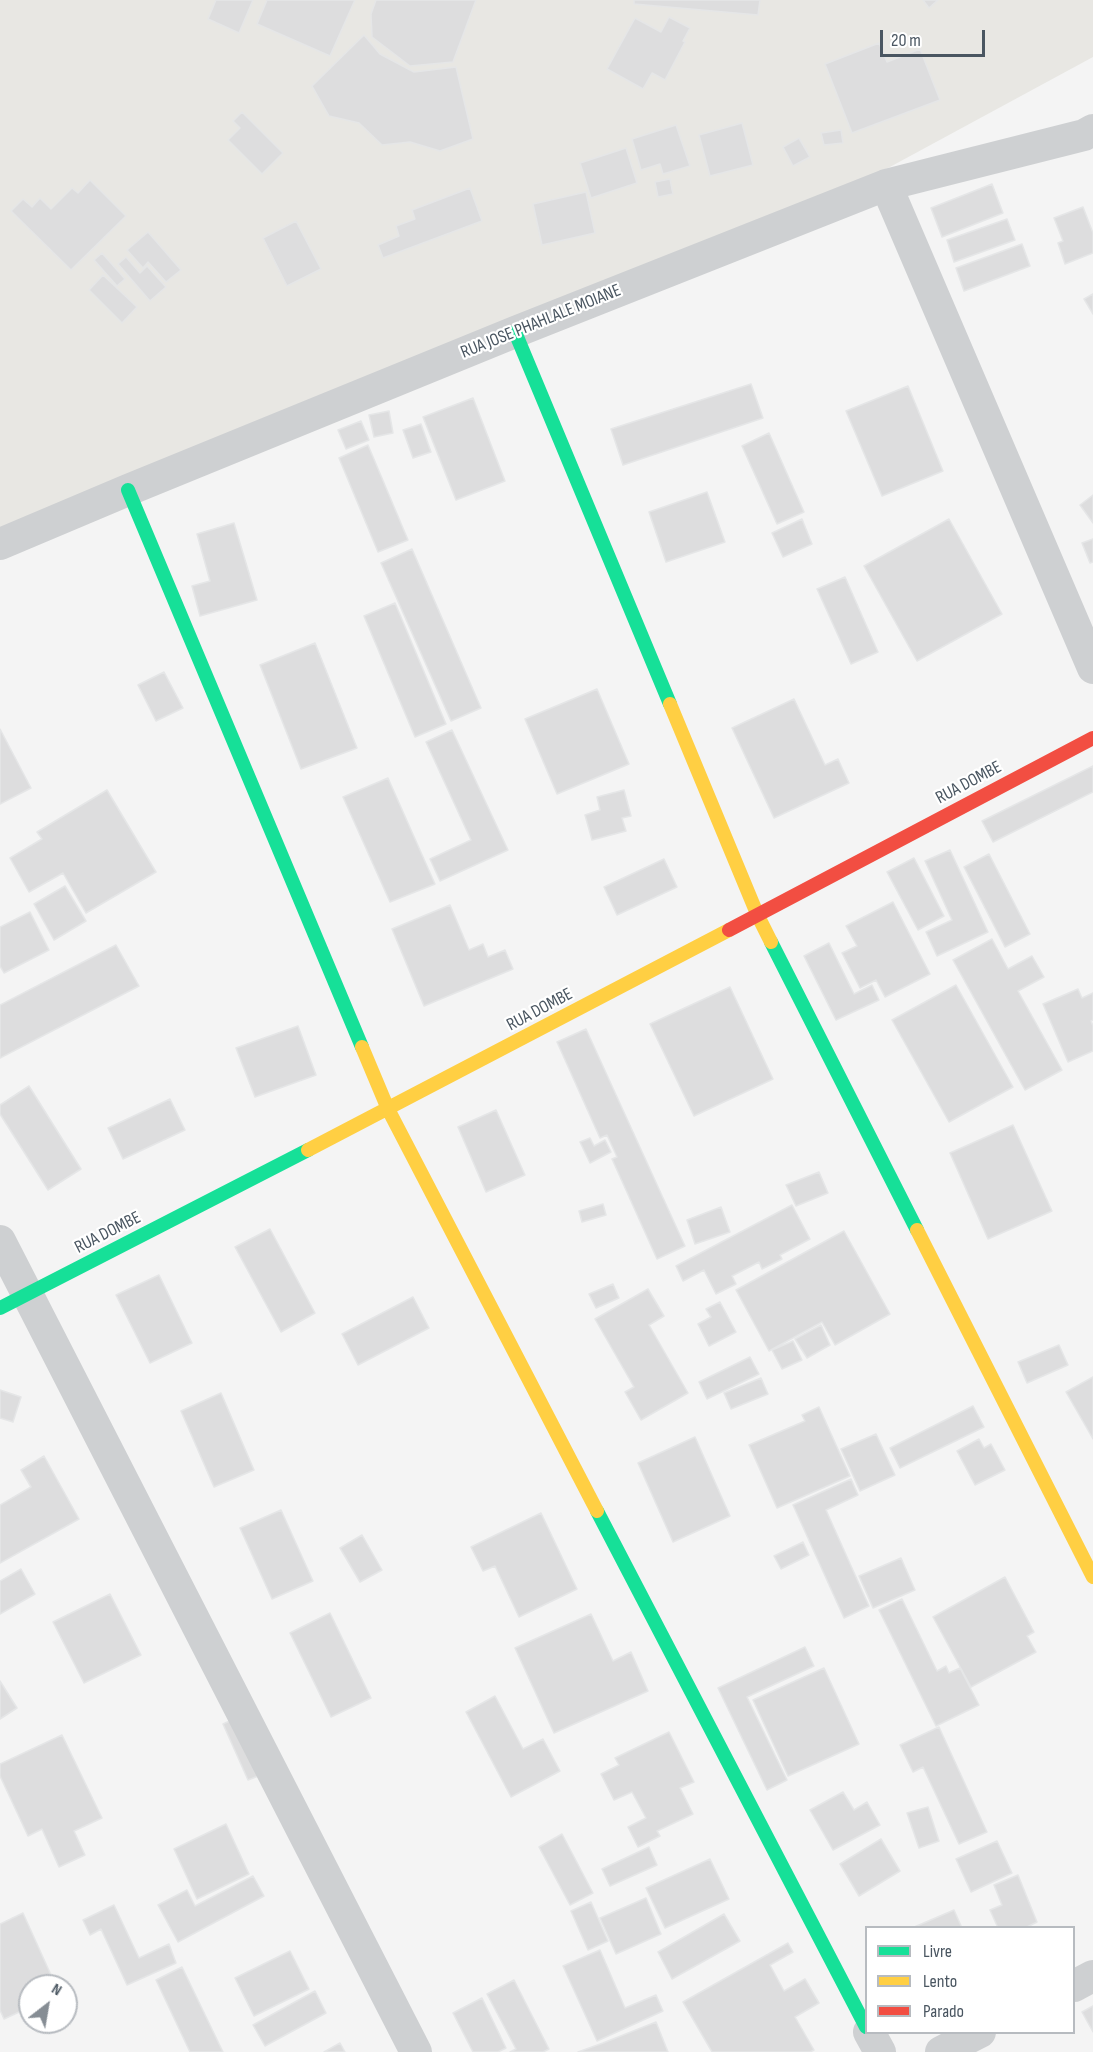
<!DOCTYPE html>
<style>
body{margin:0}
#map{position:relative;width:1093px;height:2052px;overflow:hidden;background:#f4f4f4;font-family:"Sofia Sans Condensed",sans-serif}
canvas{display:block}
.legend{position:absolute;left:865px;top:1926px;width:210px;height:108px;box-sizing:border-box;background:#fff;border:2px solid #b7bbc0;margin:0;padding:8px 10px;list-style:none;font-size:18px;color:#4a5661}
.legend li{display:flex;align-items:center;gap:12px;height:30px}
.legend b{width:30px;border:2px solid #b7bbc0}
.north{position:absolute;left:18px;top:1974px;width:60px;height:60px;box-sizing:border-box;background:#fff;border:2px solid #b7bbc0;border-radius:50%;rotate:31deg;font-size:16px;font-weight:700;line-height:24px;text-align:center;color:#4a5661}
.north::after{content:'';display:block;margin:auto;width:21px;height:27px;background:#868d94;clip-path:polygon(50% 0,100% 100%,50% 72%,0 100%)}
.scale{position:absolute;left:880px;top:30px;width:105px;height:27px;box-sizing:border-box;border:3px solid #4a5661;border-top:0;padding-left:8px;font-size:18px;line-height:21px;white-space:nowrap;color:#4a5661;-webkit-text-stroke:4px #fff;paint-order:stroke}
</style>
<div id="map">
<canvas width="1093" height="2052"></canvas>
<ul class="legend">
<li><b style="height:8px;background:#16e098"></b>Livre</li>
<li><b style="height:8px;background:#ffcf43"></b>Lento</li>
<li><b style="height:8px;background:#f24e42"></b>Parado</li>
</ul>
<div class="north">N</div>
<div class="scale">20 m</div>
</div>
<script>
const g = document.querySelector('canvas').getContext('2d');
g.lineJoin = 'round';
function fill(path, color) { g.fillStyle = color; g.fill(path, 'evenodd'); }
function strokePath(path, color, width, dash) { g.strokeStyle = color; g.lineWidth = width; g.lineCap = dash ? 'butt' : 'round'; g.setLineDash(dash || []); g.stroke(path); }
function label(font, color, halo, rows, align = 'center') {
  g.font = font + ' "Sofia Sans Condensed",sans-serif'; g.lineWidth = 4.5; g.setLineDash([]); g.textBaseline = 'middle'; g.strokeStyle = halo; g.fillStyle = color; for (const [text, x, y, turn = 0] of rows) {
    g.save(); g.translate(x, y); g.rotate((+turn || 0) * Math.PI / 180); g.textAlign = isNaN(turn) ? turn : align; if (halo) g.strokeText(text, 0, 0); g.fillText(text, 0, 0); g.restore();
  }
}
const commercial = new Path2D(`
 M0 0H1093V57L888 168 0 535Z`);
const building = new Path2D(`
 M216 0H253L239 33 208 19Z
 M267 0H355L330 56 257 24Z
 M376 0H476L453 62 410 66 372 37 371 14Z
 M634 0H760L758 15 634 4Z
 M923 0H938L929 8Z
 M669 17 690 28 683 41 685 42 665 80 652 73 643 89 607 69 635 18 661 32Z
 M364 35 380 54 414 72 456 67 473 139 440 151 410 142 382 145 359 123 329 116 312 86Z
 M879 43 887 62 920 49 940 100 852 133 825 64Z
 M242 112 283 153 262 174 228 140 240 128 233 121Z
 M742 123 753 165 710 176 699 135Z
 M676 125 690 166 663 174 660 164 641 170 632 139Z
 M841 130 843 143 824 145 821 133Z
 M799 138 810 157 793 166 783 147Z
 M626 148 637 183 591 198 580 163Z
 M670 179 673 194 658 197 655 182Z
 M90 180 126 216 71 270 11 211 23 199 32 207 40 198 51 209 72 188 78 193Z
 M992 184 1003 213 942 237 931 208Z
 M470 188 482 221 383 258 378 245 399 236 396 226 415 219 412 210Z
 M586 192 595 233 542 245 533 204Z
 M1083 207 1093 233V253L1065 264 1058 243 1063 241 1054 218Z
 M1007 219 1015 240 954 262 947 240Z
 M296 221 321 269 287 286 263 238Z
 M148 232 181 270 166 282 148 262 143 268 127 250Z
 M1022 244 1030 266 964 291 956 268Z
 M102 253 125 279 117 286 94 260Z
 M126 257 140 273 147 266 166 287 150 301 118 264Z
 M103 275 137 307 122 323 89 290Z
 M1093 294V314L1084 299Z
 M751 384 763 418 623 465 611 429Z
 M908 386 943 471 882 496 846 411Z
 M473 398 505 481 456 500 423 417Z
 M389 411 393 433 374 437 369 415Z
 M361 421 369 440 346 449 338 430Z
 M421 424 431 452 413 458 403 430Z
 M769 433 804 512 777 524 742 446Z
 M368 445 408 540 378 552 339 458Z
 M707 492 725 542 666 562 649 512Z
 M1093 495V523L1080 505Z
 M802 519 812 544 783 557 772 533Z
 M949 519 1002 614 917 661 864 566Z
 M234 523 257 600 200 616 192 586 210 581 197 534Z
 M1093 539V562L1090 563 1082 543Z
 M412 549 481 708 451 721 381 563Z
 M845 577 878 652 851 664 817 589Z
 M395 603 446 724 415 737 364 616Z
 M315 643 357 748 301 769 260 665Z
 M164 672 183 708 156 721 138 685Z
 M597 689 629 764 557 794 525 719Z
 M794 699 825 765 838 759 849 783 774 818 732 728Z
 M0 729 31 788 0 804Z
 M452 730 508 850 440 881 430 859 471 840 426 742Z
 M1093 766V792L993 842 982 821Z
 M388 778 435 884 390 902 343 797Z
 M107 790 156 872 86 913 63 873 29 892 10 858 42 839 37 832Z
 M624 790 631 816 622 818 626 831 592 840 585 815 600 810 597 797Z
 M950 850 988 932 937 956 926 932 952 920 925 861Z
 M989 854 1030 934 1005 947 964 867Z
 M914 858 944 916 918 930 887 872Z
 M664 859 677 887 617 915 604 887Z
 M65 886 86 921 54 940 34 904Z
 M893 902 930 974 885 997 876 980 860 988 842 953 857 946 846 926Z
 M450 905 469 950 483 944 488 957 505 950 513 969 424 1006 392 929Z
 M30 912 49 950 4 973 0 966V927Z
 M992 939 1008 969 1032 956 1044 977 1018 991 1062 1070 1025 1090 953 960Z
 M829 943 854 994 872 985 879 1000 836 1020 804 956Z
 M116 945 139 986 0 1058V1005Z
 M956 985 1013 1087 949 1122 892 1020Z
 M730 987 773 1079 694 1116 650 1024Z
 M1078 989 1082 998 1093 993V1020L1091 1021 1093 1026V1051L1068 1062 1043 1004Z
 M298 1026 316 1075 255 1097 236 1048Z
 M586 1029 685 1246 657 1259 612 1159 617 1157 607 1135 600 1138 557 1042Z
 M29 1086 81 1169 48 1190 0 1114V1105Z
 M170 1099 185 1130 123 1159 108 1128Z
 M496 1110 525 1175 486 1192 458 1127Z
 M1013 1125 1052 1211 988 1239 950 1153Z
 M590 1138 594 1146 605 1140 611 1152 590 1163 580 1142Z
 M819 1172 828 1193 796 1206 786 1185Z
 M603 1204 606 1215 582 1222 579 1211Z
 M792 1205 810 1239 780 1255 782 1259 762 1269 759 1262 732 1276 736 1284 716 1294 704 1270 683 1281 676 1266Z
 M721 1207 730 1232 695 1244 687 1220Z
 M270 1229 315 1313 281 1332 235 1247Z
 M844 1231 890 1314 835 1345 822 1322 769 1351 736 1290Z
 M159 1275 192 1343 150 1363 116 1295Z
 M613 1284 619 1298 596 1308 589 1294Z
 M648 1289 664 1316 649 1325 688 1393 641 1420 625 1392 634 1387 595 1319Z
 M413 1297 429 1328 358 1365 342 1334Z
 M720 1302 736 1332 709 1346 698 1324 711 1317 706 1309Z
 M821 1325 830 1345 807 1358 795 1339Z
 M793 1341 802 1360 782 1369 772 1350Z
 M1059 1345 1068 1365 1027 1383 1018 1362Z
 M750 1357 759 1374 707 1399 699 1382Z
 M1093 1377V1439L1066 1392Z
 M761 1378 768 1394 731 1409 724 1393Z
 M0 1390 21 1397 13 1422 0 1418Z
 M221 1393 254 1470 214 1487 181 1411Z
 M973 1406 984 1427 900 1468 890 1448Z
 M819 1407 850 1476 777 1508 749 1445 805 1421 802 1415Z
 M876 1434 895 1475 860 1491 841 1449Z
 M695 1437 730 1516 673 1542 638 1463Z
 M979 1439 984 1448 991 1444 1005 1470 975 1485 957 1451Z
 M44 1456 79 1519 0 1563V1505L31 1487 21 1470Z
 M851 1479 858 1495 826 1510 869 1606 844 1618 793 1505Z
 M281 1510 313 1581 272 1599 240 1528Z
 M541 1513 577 1589 519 1617 495 1566 483 1571 471 1547Z
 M362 1535 382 1570 360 1582 340 1548Z
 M803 1542 809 1555 781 1569 774 1556Z
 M901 1558 915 1590 873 1608 859 1576Z
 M21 1569 35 1594 0 1614V1581Z
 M1005 1577 1034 1632 1027 1636 1036 1652 971 1687 933 1617Z
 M110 1594 141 1655 84 1683 53 1622Z
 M902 1599 937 1671 946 1666 949 1673 960 1668 979 1705 936 1726 879 1610Z
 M330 1613 371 1698 331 1717 290 1633Z
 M591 1614 613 1661 631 1652 648 1691 554 1733 515 1648Z
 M805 1647 814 1666 747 1697 787 1780 767 1790 718 1688Z
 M824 1668 859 1744 788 1776 753 1700Z
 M0 1681 17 1708 0 1719Z
 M495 1696 523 1749 543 1739 560 1771 511 1797 466 1712Z
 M236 1718 261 1775 248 1780 223 1724Z
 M939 1727 987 1832 959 1844 923 1767 913 1772 900 1745Z
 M669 1732 694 1782 680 1788 693 1814 657 1831 660 1836 638 1847 628 1827 646 1818 632 1792 614 1800 601 1774 619 1765 615 1758Z
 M62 1735 102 1818 74 1831 85 1855 59 1867 42 1829 28 1836 0 1776V1764Z
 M843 1792 854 1810 867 1802 880 1825 833 1850 810 1810Z
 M928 1807 939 1841 919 1848 907 1813Z
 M226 1824 249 1874 197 1899 174 1849Z
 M562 1834 593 1893 570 1905 539 1847Z
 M881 1839 900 1871 859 1896 840 1864Z
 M997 1841 1012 1873 971 1892 956 1859Z
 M649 1847 657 1865 610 1886 602 1869Z
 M710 1859 729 1899 665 1928 646 1888Z
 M1018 1875 1037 1922 1025 1928H998L990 1910 1002 1905 994 1885Z
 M253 1876 264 1896 178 1942 158 1905 187 1890 195 1906Z
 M646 1898 661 1934 616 1954 600 1918Z
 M591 1902 608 1941 588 1950 571 1911Z
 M114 1905 139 1958 169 1944 176 1963 127 1985 101 1929 90 1935 83 1920Z
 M954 1910 962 1928H912Z
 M23 1913 56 1986H30V2007L4 2019 0 2010V1924Z
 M724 1914 740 1941 672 1979 658 1952Z
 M788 1943 793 1952 770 1965 784 1991 805 1979 819 2003 795 2017 814 2050 810 2052H712L683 2002Z
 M600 1950 625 2008 656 1995 663 2011 597 2041 563 1966Z
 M290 1951 309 1989 254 2016 235 1978Z
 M182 1967 223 2052H190L156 1980Z
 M514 1980 549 2049 543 2052H510L516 2049 487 1994Z
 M315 1991 326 2013 265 2046 253 2025Z
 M482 1998 506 2048 498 2052H473L453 2013Z
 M1093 2006V2032L1082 2012Z
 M656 2022 668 2052H578L603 2043Z
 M340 2043 345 2052H324Z`);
const street = new Path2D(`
 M886 185 1093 668
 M0 544 128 490 515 332 886 185 1084 135 1093 130
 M0 1241 416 2052
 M1074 1986 1093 1976
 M869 2032 880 2052
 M941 2052 980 2032`);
const fast = new Path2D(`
 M515 332 670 704
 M128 490 362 1047
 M771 942 917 1230
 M0 1308 308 1150
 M597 1511 866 2027`);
const slow = new Path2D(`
 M670 704 758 916 771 942
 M362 1047 388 1109 597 1511
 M308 1150 729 930
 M917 1230 1093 1577`);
const jam = new Path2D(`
 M729 930 1093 738`);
const streetNames = [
 ["RUA JOSE PHAHLALE MOIANE",541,322,-22],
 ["RUA DOMBE",969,783,-28],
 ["RUA DOMBE",540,1010,-28],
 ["RUA DOMBE",108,1233,-27]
];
fill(commercial, '#e8e7e3');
fill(building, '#ddddde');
strokePath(building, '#e5e6e7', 1.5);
strokePath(street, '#ced0d2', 32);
strokePath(fast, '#16e098', 14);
strokePath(slow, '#ffcf43', 14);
strokePath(jam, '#f24e42', 14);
label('18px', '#4a5661', '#fff', streetNames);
</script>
